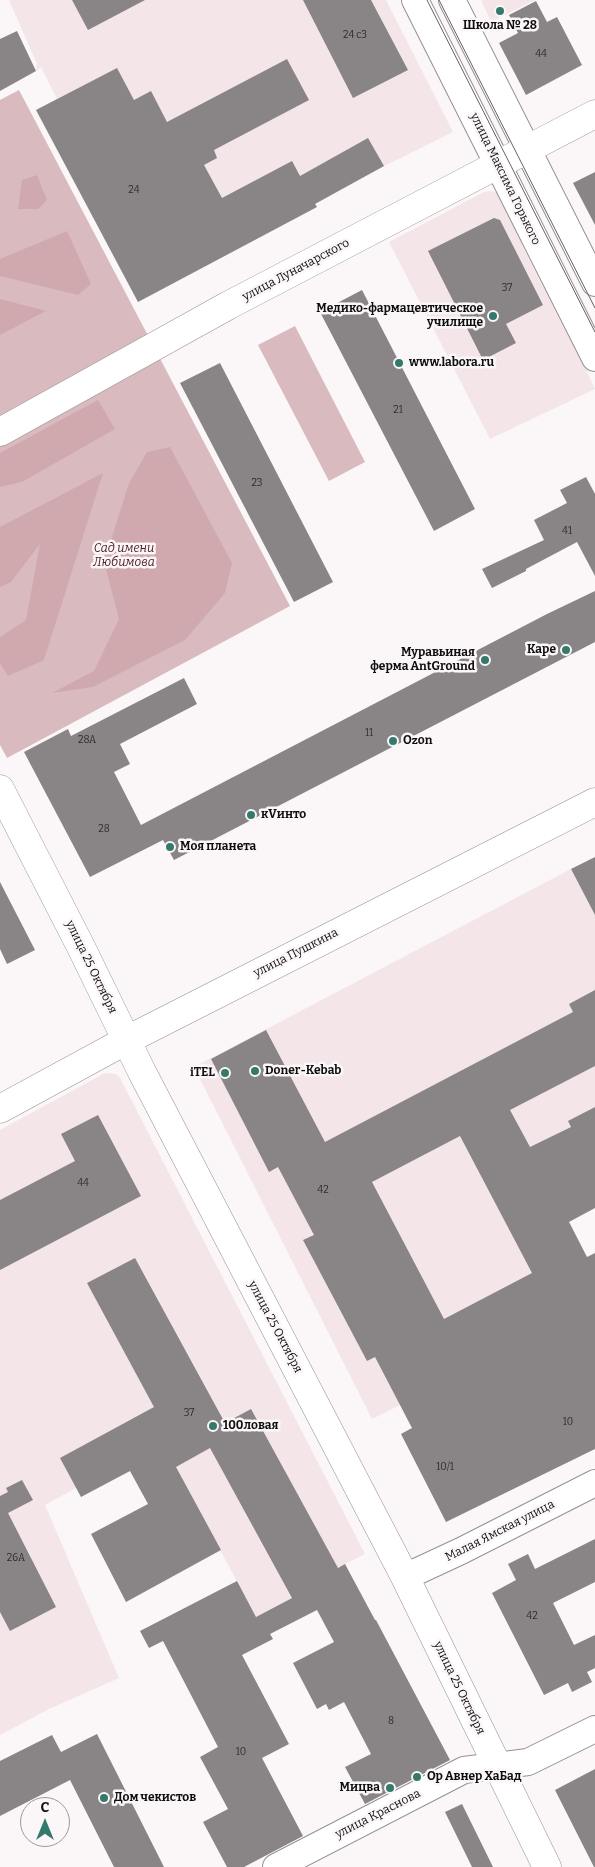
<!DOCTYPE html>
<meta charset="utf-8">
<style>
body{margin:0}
#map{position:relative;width:595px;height:1867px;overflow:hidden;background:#fbf6f7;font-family:Bitter,serif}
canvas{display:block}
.north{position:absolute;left:20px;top:1797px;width:50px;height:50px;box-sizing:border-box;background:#fbf6f7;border:1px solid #9d9a9a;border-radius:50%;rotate:0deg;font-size:14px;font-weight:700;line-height:20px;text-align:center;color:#100f0f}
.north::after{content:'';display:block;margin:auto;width:18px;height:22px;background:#35796d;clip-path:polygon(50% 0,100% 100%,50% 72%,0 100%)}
</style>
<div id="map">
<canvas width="595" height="1867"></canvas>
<div class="north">С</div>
</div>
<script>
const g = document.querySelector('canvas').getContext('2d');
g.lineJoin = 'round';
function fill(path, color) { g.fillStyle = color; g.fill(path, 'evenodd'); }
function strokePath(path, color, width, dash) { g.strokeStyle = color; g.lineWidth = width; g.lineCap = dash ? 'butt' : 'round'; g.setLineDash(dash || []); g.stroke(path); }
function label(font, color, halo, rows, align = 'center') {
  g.font = font + ' Bitter,serif'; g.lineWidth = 5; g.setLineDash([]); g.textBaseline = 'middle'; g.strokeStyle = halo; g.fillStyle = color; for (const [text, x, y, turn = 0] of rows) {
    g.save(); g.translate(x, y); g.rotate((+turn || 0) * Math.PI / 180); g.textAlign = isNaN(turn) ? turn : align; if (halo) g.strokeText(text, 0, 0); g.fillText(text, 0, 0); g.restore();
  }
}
const built = new Path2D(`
 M9 0H386L453 132 314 201 317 207 138 302 36 110 57 99 41 67 36 71 37 64Z
 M481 0H535L491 22Z
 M491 191 499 193 527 236 522 245 543 287 552 286 559 299 553 306 564 327H573L592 365 587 372 595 389 490 439 389 242 484 192Z
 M571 869 595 915V1107L569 1121 571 1127 555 1135 533 1152 582 1247 572 1252 400 1405 372 1419 194 1067Z
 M105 1073 116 1074 120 1078 365 1554 304 1585 306 1590 256 1617 180 1475 137 1483 130 1471 76 1488 45 1505 119 1678 49 1709 0 1735V1130Z`);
const green = new Path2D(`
 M19 90 290 606 7 758 0 745V100Z
 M295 326 365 462 329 481 258 345Z`);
const forest = new Path2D(`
 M37 175 47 200 38 209H18L22 180Z
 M67 231 91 284 78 295 0 276V259Z
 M0 299 46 311 0 335Z
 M98 400 115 429 22 482 0 487V453Z
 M170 447 232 563 225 593 185 640 93 687 52 693 94 671 119 619 104 562 129 483 147 452Z
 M103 473 44 660 8 676 0 663V637L26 620 40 544 11 582 0 587V527Z`);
const building = new Path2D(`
 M72 0H145L88 30Z
 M303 0H371L408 70 353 98Z
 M536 1 547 22 557 17 582 65 526 95 499 43 518 33 509 15Z
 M17 31 36 71 0 91V39Z
 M287 59 309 100 214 150 217 158 204 165 222 198 292 161 300 176 368 138 384 166 315 204 317 207 138 302 36 110 117 68 134 100 151 91 167 122Z
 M595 172V225L573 183Z
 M494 218 500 220 543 305 506 324 516 343 483 360 428 251Z
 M362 290 475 509 434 531 320 312Z
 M220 363 333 582 294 602 180 383Z
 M586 477 595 494V576L577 542 526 569V571L492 588 482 569 544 540 534 520 567 503 560 490Z
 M595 591V642L174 860 163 840 90 877 24 752 68 729 71 736 184 678 197 704 120 744 130 764 114 772 141 825 547 614Z
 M595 857V915L571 869Z
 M0 882 35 950 7 964 0 949Z
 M595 990V1066L510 1110 530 1147 571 1127 568 1121 595 1107V1208L569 1222 587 1257 595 1253V1449L446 1522 401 1434 412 1428 375 1357 367 1361 303 1240 314 1235 278 1167 269 1172 211 1059 266 1030 325 1142 573 1012 569 1004ZM460 1136 532 1273 444 1319 372 1182Z
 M98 1115 141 1196 0 1270V1200L75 1161 61 1134Z
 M135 1258 225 1423 251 1409 338 1568 345 1564 375 1620H376L450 1760 365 1804 345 1767 371 1754 344 1702 329 1710 326 1704 317 1709 293 1663 334 1642 317 1610 270 1634 273 1639 242 1655 289 1744 262 1758 303 1836 244 1867H227L203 1822 228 1809 200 1757 218 1747 163 1641 149 1648 140 1631 237 1581 256 1617 292 1598 210 1448 176 1467 221 1550 126 1602 91 1534 148 1504 130 1471 81 1497 60 1458 154 1407 87 1283Z
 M22 1480 33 1500 8 1513 56 1607 10 1631 0 1612V1496L8 1492 6 1488Z
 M595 1539V1582L553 1603 574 1645 595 1635V1668L587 1672 592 1682 572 1692 568 1683 544 1695 492 1593 516 1580 508 1564 528 1554 535 1569Z
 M97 1734 164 1867H114L70 1780 0 1816V1761L52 1735 61 1752Z
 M595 1769V1867H594L555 1790Z
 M462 1804 493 1867H472L445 1812Z`);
const street = new Path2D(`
 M415 0 595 358
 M452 0 595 283
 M405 1577 461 1551 595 1483
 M276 1867 464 1770 528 1762 595 1729`);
const secondary = new Path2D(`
 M0 789 81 947 142 1072 405 1577 547 1867
 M0 1109 127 1040 595 802`);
const primary = new Path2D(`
 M0 432 229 305 595 114`);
const tram = new Path2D(`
 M427 0 595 332
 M439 0 595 308`);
const markers = [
 [500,11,5,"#35796d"],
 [493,316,5,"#35796d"],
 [399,363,5,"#35796d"],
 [566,650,5,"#35796d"],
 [485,660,5,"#35796d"],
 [393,741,5,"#35796d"],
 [251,815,5,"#35796d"],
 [170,847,5,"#35796d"],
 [255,1071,5,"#35796d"],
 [225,1073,5,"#35796d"],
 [213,1426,5,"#35796d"],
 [417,1777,5,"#35796d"],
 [390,1788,5,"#35796d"],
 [104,1798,5,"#35796d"]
];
const numberNames = [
 ["24 с3",355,35],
 ["44",541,54],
 ["24",134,190],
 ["37",507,288],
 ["21",398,410],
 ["23",257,483],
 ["41",567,531],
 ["11",369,733],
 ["28А",87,740],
 ["28",104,829],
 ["44",83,1183],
 ["42",323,1190],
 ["37",189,1413],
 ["10",568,1422],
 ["10/1",445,1467],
 ["26А",16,1558],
 ["42",532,1616],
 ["8",391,1721],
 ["10",241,1752]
];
const poiNames = [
 ["Школа № 28",500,26,"center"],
 ["Медико-фармацевтическое",483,309,"right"],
 ["училище",483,323,"right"],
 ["www.labora.ru",409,363],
 ["Каре",556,650,"right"],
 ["Муравьиная",475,653,"right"],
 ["ферма AntGround",475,667,"right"],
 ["Ozon",403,741],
 ["кVинто",261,815],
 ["Моя планета",180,847],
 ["Doner-Kebab",265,1071],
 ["iTEL",215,1073,"right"],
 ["100ловая",223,1426],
 ["Ор Авнер ХаБад",427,1777],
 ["Мицва",380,1788,"right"],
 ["Дом чекистов",114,1798]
];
const streetNames = [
 ["улица Максима Горького",505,179,64],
 ["улица Луначарского",296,270,-28],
 ["улица Пушкина",296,953,-27],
 ["улица 25 Октября",91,967,64],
 ["улица 25 Октября",275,1327,62],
 ["Малая Ямская улица",500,1531,-27],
 ["улица 25 Октября",459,1688,64],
 ["улица Краснова",378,1814,-27]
];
const parkNames = [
 ["Сад имени",124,549],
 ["Любимова",124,563]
];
fill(built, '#f4e6e8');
fill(green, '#d9bbbf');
fill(forest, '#d0a9af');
fill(building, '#898485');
strokePath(street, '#959191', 28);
strokePath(secondary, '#959191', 29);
strokePath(primary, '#959191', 29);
strokePath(street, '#fff', 26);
strokePath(secondary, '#fff', 28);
strokePath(primary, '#fff', 28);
strokePath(tram, '#636061', 1);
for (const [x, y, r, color] of markers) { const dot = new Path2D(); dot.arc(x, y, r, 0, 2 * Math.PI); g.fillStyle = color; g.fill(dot); strokePath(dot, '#fbf6f7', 2); }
label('10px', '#2e2c2c', null, numberNames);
label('bold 12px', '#100f0f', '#fbf6f7', poiNames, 'left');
label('12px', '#100f0f', '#fbf6f7', streetNames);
label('italic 12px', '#4c1a26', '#fbf6f7', parkNames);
</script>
